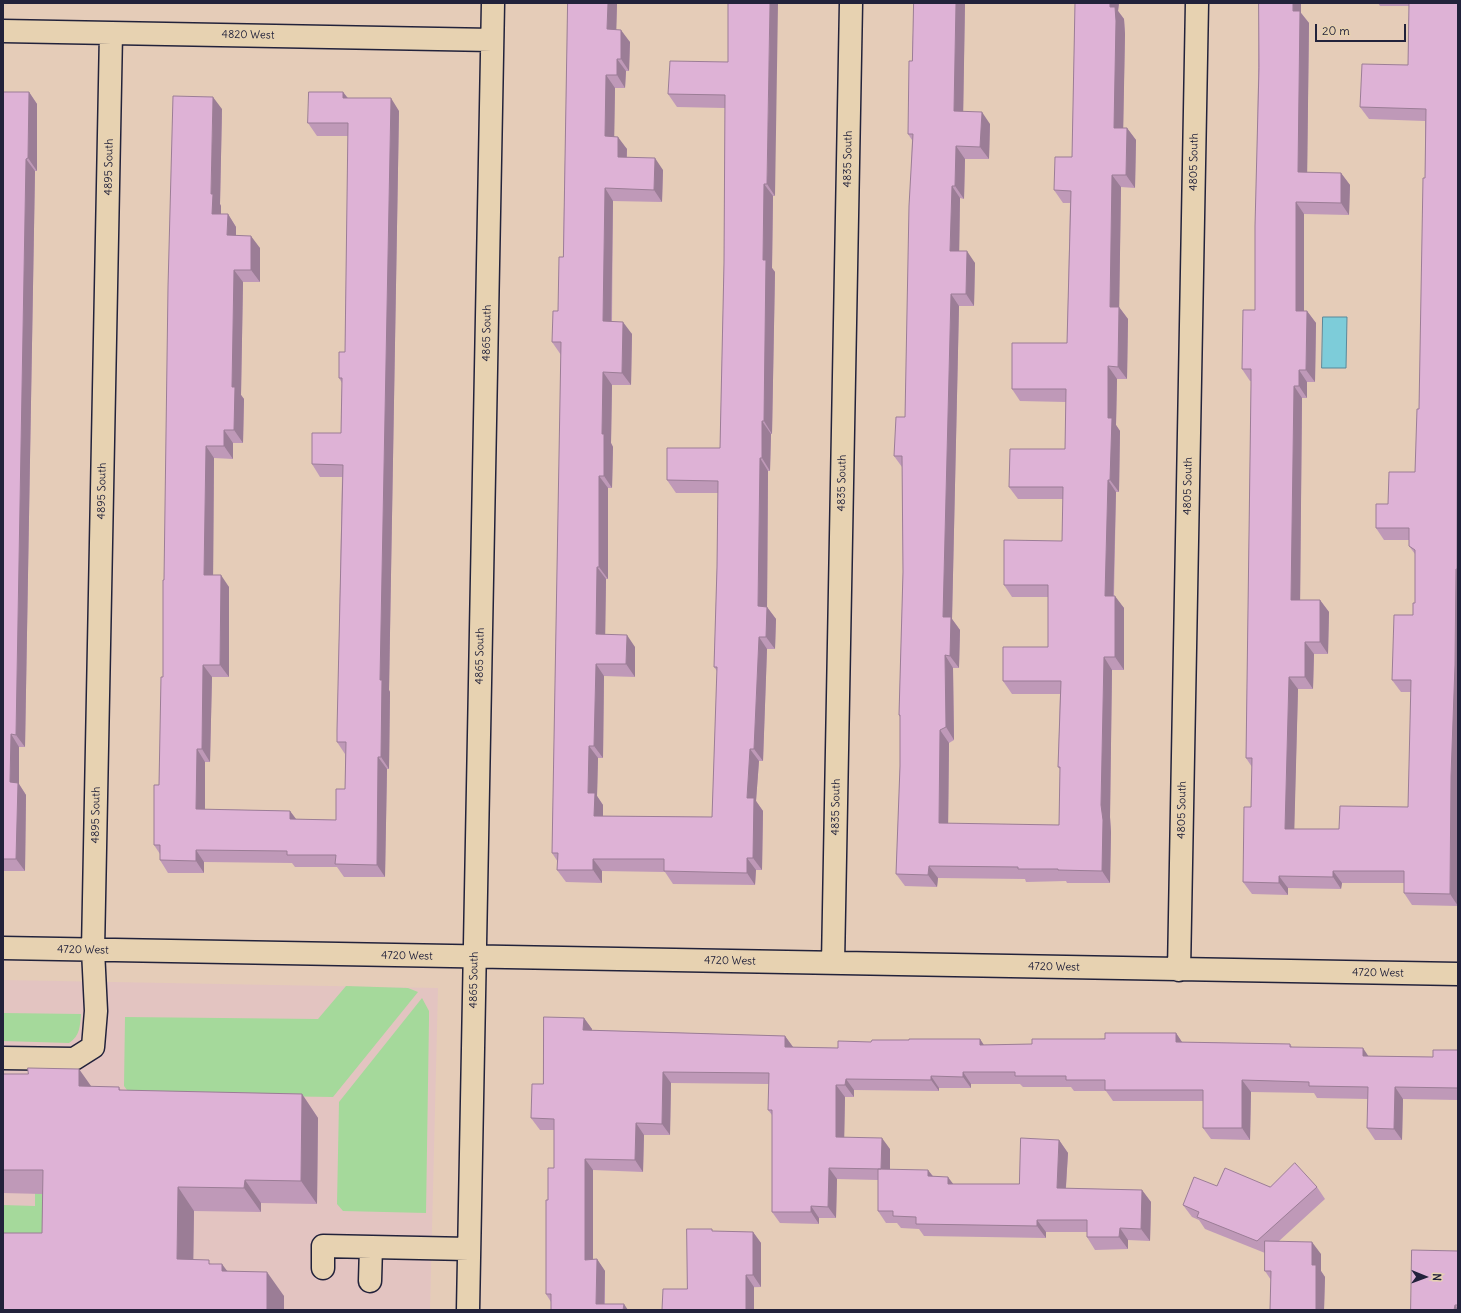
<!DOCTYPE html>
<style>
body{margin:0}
#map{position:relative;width:1461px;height:1313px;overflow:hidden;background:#e5ccb8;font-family:Delius,sans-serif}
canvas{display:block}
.frame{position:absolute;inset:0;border:4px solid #22223b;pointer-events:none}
.north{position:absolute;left:1405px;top:1257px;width:40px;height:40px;-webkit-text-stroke:3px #e7d2b1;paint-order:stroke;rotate:91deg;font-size:11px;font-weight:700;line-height:16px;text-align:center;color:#22223b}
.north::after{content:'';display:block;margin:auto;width:14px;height:18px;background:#22223b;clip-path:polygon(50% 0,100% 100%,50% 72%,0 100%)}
.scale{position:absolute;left:1315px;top:24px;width:91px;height:18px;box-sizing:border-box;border:2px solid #22223b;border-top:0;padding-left:5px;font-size:12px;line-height:14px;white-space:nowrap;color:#22223b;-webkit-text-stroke:3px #e7d2b1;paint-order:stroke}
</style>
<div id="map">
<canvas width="1461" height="1313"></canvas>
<div class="frame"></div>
<div class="north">N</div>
<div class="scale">20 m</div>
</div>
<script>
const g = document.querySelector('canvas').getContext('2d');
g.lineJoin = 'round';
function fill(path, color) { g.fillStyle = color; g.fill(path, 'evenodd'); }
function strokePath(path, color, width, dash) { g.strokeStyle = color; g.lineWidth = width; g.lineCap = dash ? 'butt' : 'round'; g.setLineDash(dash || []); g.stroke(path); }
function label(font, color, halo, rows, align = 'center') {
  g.font = font + ' Delius,sans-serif'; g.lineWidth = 3; g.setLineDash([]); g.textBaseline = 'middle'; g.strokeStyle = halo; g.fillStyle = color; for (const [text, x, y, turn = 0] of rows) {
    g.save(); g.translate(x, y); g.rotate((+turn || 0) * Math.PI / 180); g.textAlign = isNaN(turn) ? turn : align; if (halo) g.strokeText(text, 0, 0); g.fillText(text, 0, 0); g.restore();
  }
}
const built = new Path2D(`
 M3 980 438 988 430 1310H3Z`);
const green = new Path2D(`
 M346 986 408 988 418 992 333 1097 130 1094 124 1086 125 1017 318 1019Z
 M422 998 429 1011V1019L426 1213 343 1211 337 1204 339 1102Z
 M3 1013 81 1014C80 1026 80 1036 69 1043L3 1041Z
 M35 1188H47L58 1257 3 1256V1205L35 1206Z`);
const water = new Path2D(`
 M1323 317H1347L1346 368H1322Z`);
const minor = new Path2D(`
 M3 31 492 40
 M3 948 1458 974
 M833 963 851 3
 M1179 970 1197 3
 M3 1058 74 1059 93 1047 96 1011 93 950 111 33
 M323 1268V1246L469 1249
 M370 1281 371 1247
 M468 1310 493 3`);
const wall = new Path2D(`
 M568 3H617L616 30 630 42 629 71H626L625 88H615L614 136 627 149V157L663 170 662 202 613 201 612 321 632 334 631 385H612L611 443 613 447 612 488H608V579H606L605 634 635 647V677L604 676 603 758H598L597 796 603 805V816L712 817 717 671 714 667 717 567 718 493H676L667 480 720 448 724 263 725 108 677 107 668 94 728 62 775 196H773L772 268 775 272 772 434H771L770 471H768L767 607 776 619 775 649H767L763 761H759L756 801 763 811 762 870H756L755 885 673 884 665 872 602 871V883L566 882 557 870 558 862 552 853 561 355 552 342 558 311 563 257Z
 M914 3H965L963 112 990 124 989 159H965L964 199 960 198 959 251 975 263 974 306H959L952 619 960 630 959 668H953L954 740 949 743 948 824 1059 825 1060 769 1058 767 1060 694H1012L1003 681 1048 647V597H1012L1004 585 1062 541 1063 499H1018L1009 487 1065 449 1066 402 1020 401 1012 389 1067 343 1070 203H1063L1054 190 1072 157 1075 3H1119L1118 11 1124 19 1125 34 1123 128H1127L1136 140 1135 188 1121 187 1119 307 1128 319 1127 379H1117L1116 425 1120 431 1119 492H1116L1114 596 1124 608V670H1112L1110 817 1111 832 1110 883H1067L1066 881 1026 882 1025 879 938 878 937 887 905 886 896 874 900 766V717L899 715 903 572 902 467 894 456 905 417 912 140 908 134 912 61Z
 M1259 3H1301V13L1309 23 1307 173H1341L1350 185 1349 215 1304 214V311H1307L1316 323 1315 382H1307V398H1302L1300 600H1320L1329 612 1328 654H1314L1313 689H1298L1294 829H1339L1408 807 1411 692H1401L1392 680 1413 615 1415 603V554L1409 546V540H1384L1376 528 1388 504 1415 472 1419 409 1425 178V121L1369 119 1360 107 1408 65 1409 6H1380L1378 3H1458V906L1412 905 1404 893V883H1342L1341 889 1288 888V895L1252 894 1243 882 1251 807 1252 767 1246 758 1251 381H1250L1242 369 1255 310Z
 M3 92H29L37 104V171H35L25 747H19V784L26 795 25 871H3Z
 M343 92 348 98 399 111 389 690 390 692 389 769H387L385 877H344L337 867H295L292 863 204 862V873H168L160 860V854L154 845 159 785 163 677 164 580 222 109 220 204 221 206V214H228L236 227V236L260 248V282H243L241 395 244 399 243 443H233V459L214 458 213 575 229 587V677H212L210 762H205V809L290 811 296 819 336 820 345 789V754L337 742 342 477H320L312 464 341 433 342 383 339 378 345 352 348 136H317L308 123Z
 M584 1018 592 1029V1030L785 1036 793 1047 838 1048 871 1042 909 1040 980 1039 983 1045 1032 1044 1176 1033 1182 1042 1290 1044 1292 1047 1369 1056 1433 1057 1458 1050V1100L1403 1099 1402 1140H1375L1367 1128 1368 1099 1317 1098 1314 1093 1251 1092 1250 1140 1211 1139 1203 1128V1101H1113L1106 1091H1074L1071 1087H1023L1020 1084H971V1088H939V1091L854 1090V1097H845L844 1137 890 1149V1170H928L933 1176 953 1184H1019L1059 1140 1068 1153 1066 1188 1142 1190 1151 1202 1150 1241 1128 1240V1249L1095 1250 1087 1237V1232H1046V1238L924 1236 919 1229 901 1228 897 1223H886L878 1211V1180L837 1179 836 1218H819V1224L780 1223 772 1212V1115L768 1110 769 1084 671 1083 670 1135H644L643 1172 593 1170V1259H597L605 1271V1304L628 1310 551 1302 546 1294 548 1200 554 1168V1130H540L531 1118 543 1084Z
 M3 1074 92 1087H119L121 1091 302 1094 318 1118 317 1204 261 1203V1212L194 1211 193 1260 212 1264 284 1296V1310H3L42 1233V1194L3 1193Z
 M1217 1186 1317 1187 1325 1199 1279 1241 1321 1254V1271L1325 1277 1324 1310H1270L1271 1280 1265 1271V1253L1205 1229 1199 1220 1192 1217 1183 1205Z
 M714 1231 753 1232 761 1243V1287L687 1289Z
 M1458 1251V1310H1411Z`);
const shadedWall = new Path2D(`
 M608 3H617L616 42 607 29Z
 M770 3H778L775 196 767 184Z
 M956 3H965L963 124 954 111Z
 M1110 3H1119L1118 11 1124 19 1125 34 1123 140 1114 128Z
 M1293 3H1301V13L1309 23 1307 185 1298 172Z
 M621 30 630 42 629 71 621 59Z
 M617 59 626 71 625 88 617 75Z
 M606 75 615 88 614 149 605 136Z
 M29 92 37 104V171L28 158Z
 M343 92 352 104 343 98Z
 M213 97 222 109 220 204 221 206V226L212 214 211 194Z
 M391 98 399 111 389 690 390 692 389 769 381 757 380 680Z
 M982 112 990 124 989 159 980 147Z
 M1127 128 1136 140 1135 188 1126 175Z
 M618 137 627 149 626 170 618 157Z
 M956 146 965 159 964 199 955 186Z
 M655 158 663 170 662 202 654 190Z
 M26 159 35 171 25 747 16 735Z
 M1341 173 1350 185 1349 215 1341 203Z
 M1112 175 1121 187 1119 319 1110 307Z
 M764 184 773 196 772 268 775 272 772 434 764 421 763 260Z
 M952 186 960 198 959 263 950 251Z
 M605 188 613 201 611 333 603 321Z
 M1296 202 1304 214V323L1296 311Z
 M228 214 236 227V248L227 235Z
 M251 236 260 248V282L251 270Z
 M967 251 975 263 974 306 966 294Z
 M234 270 243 282 241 395 244 399 243 443 234 430 232 387Z
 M951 294 959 306 952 619 960 630 959 668 950 656 943 617Z
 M1119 307 1128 319 1127 379 1118 367Z
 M1307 311 1316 323 1315 382 1306 370Z
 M623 322 632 334 631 385 622 373Z
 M1108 366 1117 379 1116 425 1120 431 1119 492 1110 480 1108 418Z
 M1299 370 1307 382V398L1299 386Z
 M603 372 612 385 611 443 613 447 612 488 604 476 602 434Z
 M1294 386 1302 398 1300 612 1291 600Z
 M762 421 771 434 770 471 762 458Z
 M224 430 233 443V459L224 446Z
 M206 446 214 458 213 587 204 575Z
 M760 458 768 471 767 610V607L776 619 775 649 766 637 758 606Z
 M599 476 608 488V579L599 567Z
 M1108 480 1116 492 1113 608 1105 596Z
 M597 567 606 579 605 647 596 634Z
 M1456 569 1458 572V906L1450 894 1451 776Z
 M221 575 229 587V677L220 665Z
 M1115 596 1124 608V670L1115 657Z
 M1320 600 1329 612 1328 654 1320 642Z
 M627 635 635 647V677L626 664Z
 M759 637 767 649 763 761 754 749Z
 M1305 642 1314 654 1313 689 1305 677Z
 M945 655 953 668 954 740 946 727Z
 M1104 657 1112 670 1110 817 1111 832 1110 883 1102 871 1101 805Z
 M596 664 604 676 603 758 594 746Z
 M203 665 212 677 210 762 202 749Z
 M1289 677 1298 689 1294 841 1285 829Z
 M940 730 949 743 948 836 939 823Z
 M11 734 19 747V784L26 795 25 871 16 859 10 782Z
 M589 746 598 758 597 796 603 805V829L594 816 588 793Z
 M197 749 205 762V822L196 809Z
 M750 749 759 761 756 801 763 811 762 870 753 858 747 798Z
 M378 757 387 769 385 877 377 865Z
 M290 811 299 823 290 819Z
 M196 850 204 862V873L196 861Z
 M747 858 756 870 755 885 747 873Z
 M593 859 602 871V883L593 870Z
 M929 866 938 878 937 887 928 875Z
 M1333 871 1342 883 1341 889 1333 877Z
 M1279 876 1288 888V895L1279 883Z
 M584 1018 592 1029V1042L583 1030Z
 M1176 1033 1184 1045 1176 1042Z
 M785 1036 793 1047H785Z
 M980 1039 988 1051 980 1045Z
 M1363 1048 1371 1060 1363 1056Z
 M79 1069 96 1093 79 1086Z
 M663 1072 671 1083 670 1135 662 1124Z
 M963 1072 971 1084V1088L963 1077Z
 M931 1076 939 1088V1091L931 1080Z
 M846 1079 854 1090V1097L845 1085Z
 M1242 1080 1251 1092 1250 1140 1242 1128Z
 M836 1085 845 1097 844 1149 836 1137Z
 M1395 1087 1403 1099 1402 1140 1394 1129Z
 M302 1094 318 1118 317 1204 301 1181Z
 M636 1123 644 1135 643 1172 635 1160Z
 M882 1138 890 1149V1180L881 1169Z
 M1059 1140 1068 1153 1065 1200 1057 1188Z
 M585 1159 593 1170V1271L585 1260Z
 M829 1168 837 1179 836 1218 828 1207Z
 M928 1170 937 1182 928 1176Z
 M948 1177 957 1189 948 1184Z
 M245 1180 261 1203V1212L244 1188Z
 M178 1187 194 1211 193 1283 177 1259Z
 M1142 1190 1151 1202 1150 1241 1141 1229Z
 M811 1206 819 1218V1224L811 1212Z
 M1037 1220 1046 1232V1238L1037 1226Z
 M1120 1228 1128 1240V1249L1119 1237Z
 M753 1232 761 1243V1287L753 1275Z
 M1312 1242 1321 1254V1271L1325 1277 1324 1310H1316L1312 1265Z
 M597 1259 605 1271 604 1310 596 1304Z
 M222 1264 239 1287 222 1271Z
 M267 1272 284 1296V1310H267Z
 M746 1275 754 1287V1310H746Z
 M624 1304 628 1310H623Z
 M1455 1305 1458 1310H1454Z`);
const building = new Path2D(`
 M568 3H608L607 29 621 30V59H617V75H606L605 136 618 137V157L655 158 654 190 605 188 603 321 623 322 622 373 603 372 602 434H604V476H599V567H597L596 634 627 635 626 664H596L594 746H589L588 793H595L594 816 712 817 717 667H714L717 567 718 481 667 480V448H720L724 263 725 95 668 94 670 61 728 62V3H770L767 184H764L763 260H766L764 421H762V458H760L758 606 767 607 766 637H759L754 749H750L747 798H754L753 858H747V873L664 871V859H593V870H557L558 853H552L561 342H552L553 311H558L559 257H563Z
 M914 3H956L954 111 982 112 980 147 956 146 955 186H952L950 251H967L966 294H951L943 617H951L950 656 945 655 946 727 940 730 939 823 1059 825 1060 767H1058L1061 681H1003V647H1048V585H1004V540L1062 541 1063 487H1009L1010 449H1065L1066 389H1012V343H1067L1071 191 1054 190 1055 157H1072L1075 3H1110V7H1115L1116 21 1114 128H1127L1126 175H1112L1110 307H1119L1118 367 1108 366V418H1112L1110 480H1108L1105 596H1115V657H1104L1101 805 1103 820 1102 871 1058 870V869H1018V867L929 866 928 875 896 874 900 766V715H899L903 572 902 456H894L896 417H905L909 206 913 134H908L909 61H912Z
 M1259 3H1293V11H1300L1298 172 1341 173V203L1296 202V311H1307L1306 370H1299V386H1294L1291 600H1320V642H1305V677H1289L1285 829H1339L1340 806 1408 807 1411 680H1392L1394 615H1413V603H1415V550L1409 546V528H1376V504H1388L1389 472H1415L1417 409H1419L1423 178H1425L1426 109 1360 107 1362 64 1408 65 1409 3H1458L1457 569H1456L1455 665 1451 776 1450 894 1404 893V871H1333V877L1279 876V883L1243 882 1244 807H1251L1252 758H1246L1251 385V369H1242L1243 310H1255V226L1259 68Z
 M3 92H29L28 158 26 159 16 735 11 734 10 782 18 783 16 859H3Z
 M309 92H343V98H391L380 680H382L381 757H378L377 865 335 864 336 855H287V851L196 850V861L160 860V845H154V785H159L161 677H163V580H164L168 287 173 96 213 97 211 194H213L212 214H228L227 235 251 236V270H234L232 387H235L234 430H224V446H206L204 575H221L220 665H203L202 749H197L196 809 290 811V819L336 820V789H345L346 742H337V730L343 465 312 464V433H341L342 378H339V352H345L348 123H308Z
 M544 1017 584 1018 583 1030 785 1036V1047L838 1048V1041L871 1042 872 1040H909V1039H980V1045L1032 1044V1039H1105V1033H1176V1042L1290 1044V1047L1363 1048V1056L1433 1057V1050H1458V1088L1395 1087 1394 1129 1367 1128 1368 1087 1309 1086V1082L1242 1080V1128H1203V1090H1105V1080H1066V1076H1015V1072H963V1077L931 1076V1080L846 1079 845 1085H836V1137L882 1138 881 1169 829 1168 828 1207 811 1206V1212H772V1110H768L769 1073 663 1072 662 1124 636 1123 635 1160 585 1159V1260L597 1259 596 1304H624L623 1310H551V1294H546V1200H548V1168H554V1119L531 1118 532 1084H543Z
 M28 1068 79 1069V1086L119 1087V1090L302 1094 301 1181 245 1180 244 1188 178 1187 177 1259 209 1260V1264H222V1271L267 1272V1310H3V1233H42L43 1170H3V1074H28Z
 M1021 1138 1059 1140 1057 1188 1142 1190 1141 1229 1120 1228 1119 1237H1087V1220H1037V1226L916 1224V1217L893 1216V1211H878V1169L928 1170V1176L948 1177V1184H1019Z
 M1295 1163 1317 1187 1257 1241 1197 1217 1199 1212 1183 1205 1194 1177 1217 1186 1225 1168 1270 1187Z
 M687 1229H712V1231L753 1232V1275H746V1310H662L663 1289H687Z
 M1265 1241 1312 1242V1265H1316V1310H1270L1271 1271H1265Z
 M1412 1250 1458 1251V1305H1455L1454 1310H1411Z`);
const streetNames = [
 ["4820 West",248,35,1],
 ["4835 South",848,159,-89],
 ["4805 South",1194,162,-89],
 ["4895 South",109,167,-89],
 ["4865 South",487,333,-89],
 ["4835 South",842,483,-89],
 ["4805 South",1188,486,-89],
 ["4895 South",102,491,-89],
 ["4865 South",480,656,-89],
 ["4835 South",836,807,-89],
 ["4805 South",1182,810,-89],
 ["4895 South",96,815,-89],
 ["4720 West",83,950,1],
 ["4720 West",407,956,1],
 ["4720 West",730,961,1],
 ["4720 West",1054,967,1],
 ["4720 West",1378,973,1],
 ["4865 South",474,980,-89]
];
fill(built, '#e3c4c1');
fill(green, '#a5d99b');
fill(water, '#7dccd9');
strokePath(water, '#59889a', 1);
strokePath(minor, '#22223b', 25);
strokePath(minor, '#e7d2b1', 22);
fill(wall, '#bf99b8');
fill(shadedWall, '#9b7d96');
fill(building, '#deb2d6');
strokePath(building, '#9b7d96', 1);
label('11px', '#22223b', '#e7d2b1', streetNames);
</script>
